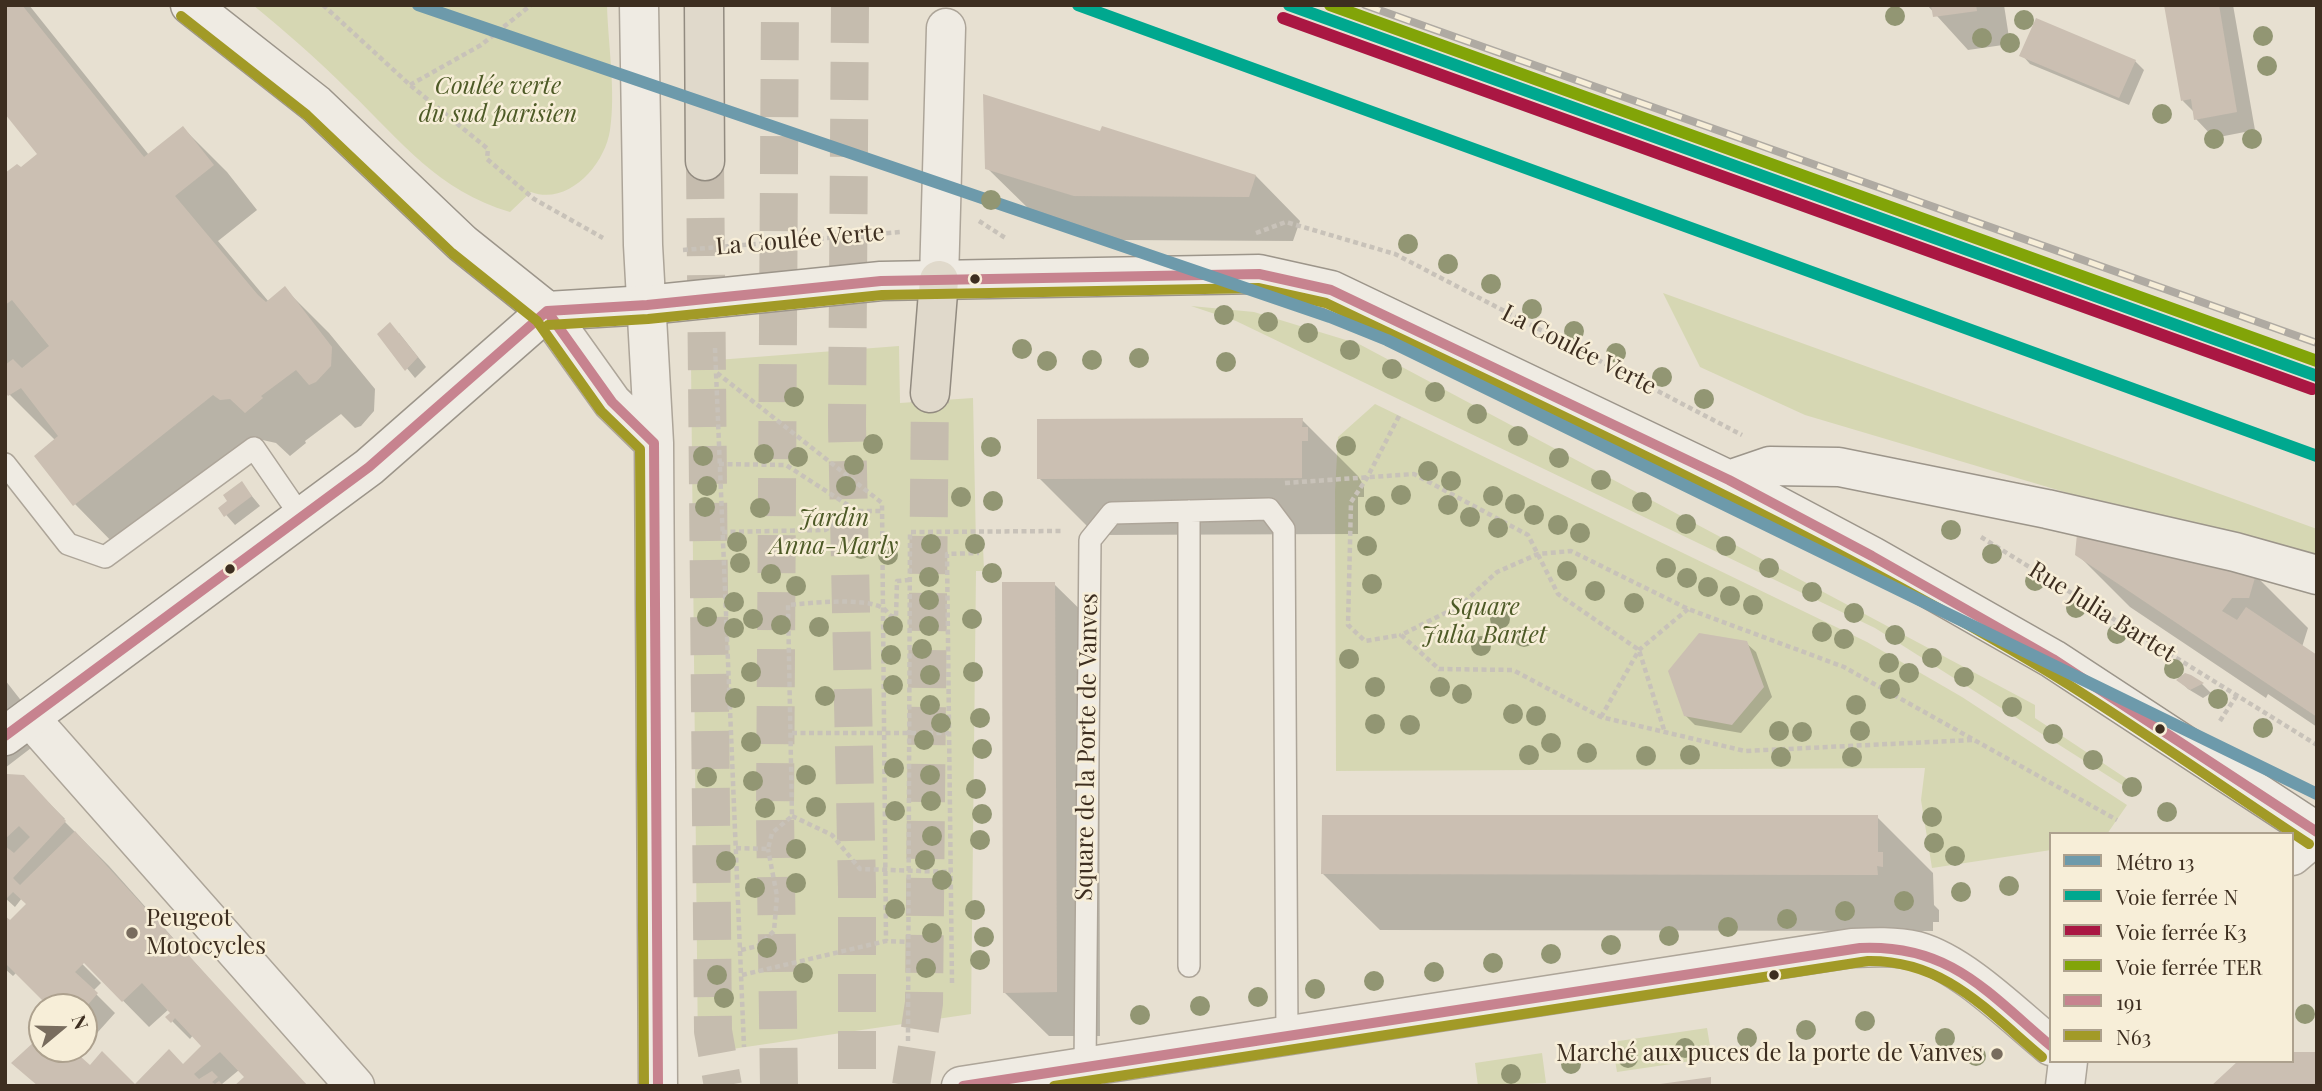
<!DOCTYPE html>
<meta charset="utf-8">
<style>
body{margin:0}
#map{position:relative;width:2322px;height:1091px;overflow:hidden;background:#e7e0d1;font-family:"Playfair Display",serif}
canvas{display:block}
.frame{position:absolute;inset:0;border:7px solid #3d2e20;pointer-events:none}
.legend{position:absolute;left:2049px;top:832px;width:245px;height:231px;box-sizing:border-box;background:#f7eed8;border:2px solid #ada18e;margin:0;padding:9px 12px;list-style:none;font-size:21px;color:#3d2e20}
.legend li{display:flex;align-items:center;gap:14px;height:35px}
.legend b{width:35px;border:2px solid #ada18e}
.north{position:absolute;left:28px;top:993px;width:70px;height:70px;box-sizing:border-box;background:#f7eed8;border:2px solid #ada18e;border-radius:50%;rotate:71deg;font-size:19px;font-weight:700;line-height:28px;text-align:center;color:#3d2e20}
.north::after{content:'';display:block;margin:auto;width:24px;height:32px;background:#786c5e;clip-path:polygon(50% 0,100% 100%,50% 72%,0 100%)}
</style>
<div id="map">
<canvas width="2322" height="1091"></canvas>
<div class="frame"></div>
<ul class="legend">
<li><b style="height:9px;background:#6d9aab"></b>Métro 13</li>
<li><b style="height:9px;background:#00a88f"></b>Voie ferrée N</li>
<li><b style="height:9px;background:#aa1743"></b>Voie ferrée K3</li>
<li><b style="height:9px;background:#82a408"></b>Voie ferrée TER</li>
<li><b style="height:9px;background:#c7838f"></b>191</li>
<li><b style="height:9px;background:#a29a27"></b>N63</li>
</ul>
<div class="north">N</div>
</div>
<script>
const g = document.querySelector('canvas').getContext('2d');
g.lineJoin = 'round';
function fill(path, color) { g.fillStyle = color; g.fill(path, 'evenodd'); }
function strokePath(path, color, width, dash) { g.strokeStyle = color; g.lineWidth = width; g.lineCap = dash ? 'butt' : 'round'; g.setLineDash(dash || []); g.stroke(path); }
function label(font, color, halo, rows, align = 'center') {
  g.font = font + ' "Playfair Display",serif'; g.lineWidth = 5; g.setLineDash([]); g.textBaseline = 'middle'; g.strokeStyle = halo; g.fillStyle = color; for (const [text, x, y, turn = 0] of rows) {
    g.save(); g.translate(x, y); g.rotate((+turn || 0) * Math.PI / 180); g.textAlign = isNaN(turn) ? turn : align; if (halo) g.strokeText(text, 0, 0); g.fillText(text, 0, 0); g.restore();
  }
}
const green = new Path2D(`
 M253 5H607C608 44 616 92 610 130 605 165 568 206 531 192L510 212C438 191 401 141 349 91 318 60 286 32 253 5Z
 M1663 293 2317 529V567L1805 415 1700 367Z
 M1191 306 1254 312 1359 344 2035 705V718L2139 787 2135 793 1875 628 1236 321Z
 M899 346 900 403 973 398 976 546H983L984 571H976L971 1014 698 1054 691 362Z
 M1375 404 1867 642 1962 697 2127 805 2107 834H2051V850L1932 868 1921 800 1925 768 1336 771 1335 491 1338 437Z
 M1707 1028 1712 1058 1617 1072 1612 1042Z
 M1542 1053 1546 1083 1478 1086 1475 1063Z`);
const shadow = new Path2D(`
 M5 5H29L149 155 183 128 227 172 257 210 218 241 269 302 285 289 329 333 375 389 374 411 361 426 355 428 341 414 305 441 306 443 290 456 276 443 258 439 119 549 75 504 55 440 5 390V176L21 169 40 154Z
 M1927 5H2004L2010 44 1968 50Z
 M2166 5H2233L2255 130 2214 138 2196 119 2195 113 2183 101Z
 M2022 55 2135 61 2144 70 2129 105 2030 64Z
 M1101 133 1256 176 1300 221 1293 241 1120 240 1032 212 987 168Z
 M399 333 426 367 415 378 379 334Z
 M1302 420 1358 476 1364 486V497H1358V534L1096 535 1039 478Z
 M242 484 260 506 235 525 221 509Z
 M2077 554 2255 575 2308 628 2302 647 2317 657V727L2268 694 2266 698 2130 607Z
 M1054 584 1099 628 1100 1036H1049L1004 992Z
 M1746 643 1756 652 1772 697 1741 733 1695 725 1686 716Z
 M2186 675 2202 684 2211 693 2203 698 2188 689 2179 680Z
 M5 680 48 735 5 768Z
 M7 775 23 777 65 819H62L109 866 206 975 246 1077 239 1070 222 1084 224 1086H136L183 1066 204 1046 193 1035 190 1039 168 1017 173 1013 169 1009 149 1027 22 898 15 907 5 898Z
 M1877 817 1933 873 1934 905 1939 910V922H1933V931L1380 930 1323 874Z
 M26 907 101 983 93 991 115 1013 89 1042 84 1038V1007H52L16 973 13 976 5 969V918L10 923Z`);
const building = new Path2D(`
 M5 5H22L144 157 183 126 214 165 175 196 258 295 266 302 285 286 332 347 331 366 316 382 309 385 296 370 261 396 263 398 245 413 230 399 220 400 213 395 73 506 34 456 58 436 21 388 8 396 5 392V365L13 359 22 368 49 346 12 300 5 305V173L17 164 21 167 37 154 5 114Z
 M1931 5H1976L1977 11 1933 17Z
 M2164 5H2219L2237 112 2194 120 2191 99 2181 101Z
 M2036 18 2136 60 2119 98 2019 56Z
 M983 94 1100 131 1102 126 1256 175 1249 197 1074 196 985 169Z
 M390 322 418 357 405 371 377 334Z
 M1303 418 1302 427H1308V441H1302V478L1037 479V419Z
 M242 481 252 496 224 517 218 508 227 501 223 495Z
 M2077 534 2256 574 2249 598H2232L2222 611 2237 620 2246 607 2317 655V717L2075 555Z
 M1002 582H1055L1057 992 1003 993Z
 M1699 633 1747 641 1764 687 1732 725 1684 716 1668 671Z
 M2185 673 2191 675 2204 683 2190 690 2176 680Z
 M7 774 24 775 66 821 13 878 20 885 75 831 308 1086H234L244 1077 220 1052 194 1074 199 1079 212 1071 218 1077 212 1082 215 1084 219 1081 224 1086H38L11 1063 35 1041 47 1050 72 1049 90 1065 102 1051 135 1084 169 1049 183 1064 201 1046 175 1018 171 1023 165 1017 170 1013 142 983 122 1002 84 963 75 972 98 993 86 1007H49L5 963V916L10 920 26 904 13 892 5 900V846L14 853 30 837 19 826 5 839Z
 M1322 815H1878V852H1883V867L1877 866 1878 875 1321 874Z
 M2292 1052H2317V1086H2211L2238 1061H2292Z
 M1711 1077V1086H1661L1660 1084Z`);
const trunkTunnel = new Path2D(`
 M850 5 847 425 857 887V1086
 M705 161 713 1031 723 1086
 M779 1086 775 813 780 5
 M911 1086 924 1003 930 393`);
const path = new Path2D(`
 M323 5 410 85 488 149 487 159 534 199 603 238
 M410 85 481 45 531 5
 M979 221 1007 239
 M1256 233 1286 222 1395 254 1742 435
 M683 250 901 232
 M715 348 744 1047
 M717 373 882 503 886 941
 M1399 416 1367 478 1351 502 1348 625 1365 641 1401 635
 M719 464 786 465 857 511H882
 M1285 483 1414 474 1528 535 1558 594 1639 650 1665 733
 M722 532 825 530 857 511
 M1981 537 2317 745
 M1601 717 1639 650 1688 609
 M2220 721 2237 695
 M792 733H949
 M1972 740 1745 751 1601 717 1513 670 1439 669 1401 635 1461 605 1497 572 1538 554 1571 551 1688 609 1844 667 2117 820
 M792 816 832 835 860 869 951 872
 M736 848 768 849 772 833 792 816 788 605C810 603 863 597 883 608 889 612 887 616 896 617L897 581 909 580
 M741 950 758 946 774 931 777 896 768 849
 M742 975 886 941 908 942
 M952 983 947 554 979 553
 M908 1041 910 532 1062 531`);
const service = new Path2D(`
 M5 464 68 544 105 557 254 448 300 515
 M1189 966V511
 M1085 1066 1090 540 1112 513 1269 509 1284 529 1287 1035`);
const minor = new Path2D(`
 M30 718 355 1086
 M2065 1086 2068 1061`);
const tertiary = new Path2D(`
 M639 5 643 245 654 443 658 1086
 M939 280 946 28
 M547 311 612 402 654 443
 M2292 856 2317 835
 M961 1086 1852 948C1873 947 1895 946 1917 951 1963 964 2013 1015 2051 1046`);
const secondary = new Path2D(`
 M190 5 316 104 462 243 547 311
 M547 311 647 305 881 281 1259 274 1331 290 1729 480 1872 556 2053 659 2317 832
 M1729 480 1770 466 1839 467 2047 509 2235 552 2317 575
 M5 736 369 467 547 311`);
const trunk = new Path2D(`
 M704 5 705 161
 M930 393 939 280`);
const rail = new Path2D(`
 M1365 5 2317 343`);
const bus1 = new Path2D(`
 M547 311 647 305 881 281 1259 274 1331 290 1729 480 1872 556 2053 659 2317 832
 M547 311 612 402 654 443 658 1086
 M5 736 369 467 547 311
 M963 1086 1860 948C1950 944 1987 992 2051 1046`);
const bus2 = new Path2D(`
 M181 16 307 115 452 253 537 321 601 411 640 449 644 1086
 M548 325 648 319 882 295 1258 288 1326 303C1569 419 1814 531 2045 670 2135 725 2221 786 2309 844
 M1054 1086 1868 961C1945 960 1987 1011 2042 1057`);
const rail1 = new Path2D(`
 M1078 5 2317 456
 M1289 5 2317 376`);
const rail2 = new Path2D(`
 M1283 18 2312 389`);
const rail3 = new Path2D(`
 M1330 5 2317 361`);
const metro1 = new Path2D(`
 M418 5 1330 317 1387 340 2317 794`);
const trees = [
 [1895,16],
 [2024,20],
 [2263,36],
 [1982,38],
 [2010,43],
 [2267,66],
 [2162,114],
 [2214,139],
 [2252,139],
 [991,200],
 [1408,244],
 [1448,264],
 [1491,284],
 [1532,309],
 [1224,315],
 [1268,322],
 [1574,331],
 [1308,333],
 [1022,349],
 [1350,350],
 [1616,353],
 [1139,358],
 [1092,360],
 [1047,361],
 [1226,362],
 [1392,369],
 [1662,377],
 [1435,392],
 [794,397],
 [1704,399],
 [1477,414],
 [1518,436],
 [873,444],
 [1346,446],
 [991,447],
 [764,454],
 [703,456],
 [798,457],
 [1559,458],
 [854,465],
 [1428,471],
 [1601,480],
 [1451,481],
 [707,486],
 [846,486],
 [1401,495],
 [1493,496],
 [961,497],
 [993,501],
 [1642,502],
 [1515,504],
 [1448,505],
 [1375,506],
 [705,507],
 [760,508],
 [1534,515],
 [1470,517],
 [1686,524],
 [1558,525],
 [1498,528],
 [1951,530],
 [1580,533],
 [737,542],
 [931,544],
 [975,544],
 [1367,546],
 [1726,546],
 [861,549],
 [1992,554],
 [888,555],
 [740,563],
 [1666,568],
 [1769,568],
 [1567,571],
 [992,573],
 [771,574],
 [929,577],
 [1687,578],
 [2035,581],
 [1372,584],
 [796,586],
 [1708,587],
 [1595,591],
 [1812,592],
 [1730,596],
 [929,600],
 [734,602],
 [1634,603],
 [1753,605],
 [2076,608],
 [1854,613],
 [707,617],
 [753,619],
 [972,619],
 [1500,619],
 [781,625],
 [893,626],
 [929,626],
 [819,627],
 [734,628],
 [1822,632],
 [2117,634],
 [1895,635],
 [1524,637],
 [1844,639],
 [1481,646],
 [922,649],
 [891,655],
 [1932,658],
 [1349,659],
 [1889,663],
 [2174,669],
 [751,672],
 [973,672],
 [1909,673],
 [930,675],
 [1964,677],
 [893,685],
 [1375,687],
 [1440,687],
 [1890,689],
 [1462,694],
 [825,696],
 [735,698],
 [2218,699],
 [930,705],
 [1856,705],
 [2012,707],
 [1513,714],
 [1536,716],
 [980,718],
 [941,723],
 [1375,724],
 [1410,725],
 [2263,728],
 [1779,731],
 [1860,731],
 [1802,732],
 [2053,734],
 [924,740],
 [751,742],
 [1551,743],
 [982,749],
 [1587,753],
 [1529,755],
 [1690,755],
 [1646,756],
 [1781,757],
 [1852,757],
 [2093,760],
 [894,768],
 [806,775],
 [930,775],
 [707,777],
 [753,781],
 [2132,787],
 [976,789],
 [931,801],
 [816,807],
 [765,808],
 [895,811],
 [2167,812],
 [982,814],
 [1932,817],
 [932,836],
 [980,840],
 [1934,843],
 [796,849],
 [1955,856],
 [925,860],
 [726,861],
 [942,880],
 [796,883],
 [2009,886],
 [755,888],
 [1961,892],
 [1904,901],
 [895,909],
 [975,910],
 [1845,911],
 [1787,919],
 [1728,927],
 [932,933],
 [1669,936],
 [984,937],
 [1611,945],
 [767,948],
 [1551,954],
 [980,960],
 [1493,963],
 [926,968],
 [1434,972],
 [803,973],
 [717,975],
 [1374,981],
 [1315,989],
 [1258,997],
 [724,998],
 [1200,1006],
 [2305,1014],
 [1140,1015],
 [1865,1021],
 [1806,1030],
 [1747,1038],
 [1945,1038],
 [1685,1048],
 [1976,1056],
 [1628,1058],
 [1571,1064],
 [1511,1074]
];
const markers = [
 [975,279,6,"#3d2e20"],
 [230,569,6,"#3d2e20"],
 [2160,729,6,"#3d2e20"],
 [132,933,7,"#786c5e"],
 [1774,975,6,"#3d2e20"],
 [1997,1054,7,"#786c5e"]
];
const parkNames = [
 ["Coulée verte",498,87],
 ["du sud parisien",498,115],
 ["Jardin",834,519],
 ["Anna-Marly",834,547],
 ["Square",1484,608],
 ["Julia Bartet",1484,636]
];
const streetNames = [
 ["La Coulée Verte",800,240,-5],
 ["La Coulée Verte",1579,350,27],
 ["Rue Julia Bartet",2102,612,32],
 ["Square de la Porte de Vanves",1087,747,-89]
];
const poiNames = [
 ["Peugeot",146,919],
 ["Motocycles",146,947],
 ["Marché aux puces de la porte de Vanves",1983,1054,"right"]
];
fill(green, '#d6d7b3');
fill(shadow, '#0003');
fill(building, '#cbbfb2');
strokePath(trunkTunnel, '#c5bcae', 38, [38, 19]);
strokePath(service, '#ada599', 24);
strokePath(minor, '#ada599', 41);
strokePath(tertiary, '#ada599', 41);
strokePath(secondary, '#9c958a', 41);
strokePath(trunk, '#928b80', 41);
strokePath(path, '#c8c2b9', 4.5, [5, 3.5]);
strokePath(service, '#efebe3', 21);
strokePath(minor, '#efebe3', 38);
strokePath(tertiary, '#efebe3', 38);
strokePath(secondary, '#efebe3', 38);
strokePath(trunk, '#e0d9cb', 38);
strokePath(rail, '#afaaa2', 8);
strokePath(rail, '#f7eed8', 5, [16]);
strokePath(bus1, '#c7838f', 10);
strokePath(bus2, '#a29a27', 10);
strokePath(rail1, '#00a88f', 12);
strokePath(rail2, '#aa1743', 12);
strokePath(rail3, '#82a408', 12);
strokePath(metro1, '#6d9aab', 12);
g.fillStyle = '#929673';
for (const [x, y] of trees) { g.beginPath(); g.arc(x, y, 10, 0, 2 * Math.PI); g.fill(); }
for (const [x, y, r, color] of markers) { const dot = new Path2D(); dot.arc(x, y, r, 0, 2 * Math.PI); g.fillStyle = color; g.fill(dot); strokePath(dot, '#f7eed8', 2.5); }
label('italic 24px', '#4d5a26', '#f7eed8', parkNames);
label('24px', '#3d2e20', '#f7eed8', streetNames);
label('24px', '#3d2e20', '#f7eed8', poiNames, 'left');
</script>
